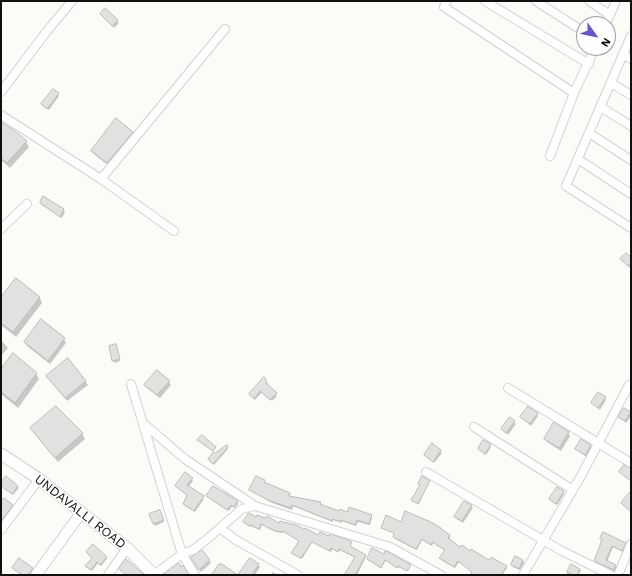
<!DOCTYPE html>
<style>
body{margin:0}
#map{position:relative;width:632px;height:576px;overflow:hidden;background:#fdfbf8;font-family:"Work Sans",sans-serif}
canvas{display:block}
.frame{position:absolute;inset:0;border:2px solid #11100f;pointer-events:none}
.north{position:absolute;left:576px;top:16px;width:40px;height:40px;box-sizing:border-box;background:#fff;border:1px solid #a09f9f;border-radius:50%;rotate:123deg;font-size:11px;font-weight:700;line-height:16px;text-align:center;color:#11100f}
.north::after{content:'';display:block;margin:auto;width:14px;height:18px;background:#6456cf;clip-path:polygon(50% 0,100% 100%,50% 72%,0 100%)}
</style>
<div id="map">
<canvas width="632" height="576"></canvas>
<div class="frame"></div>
<div class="north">N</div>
</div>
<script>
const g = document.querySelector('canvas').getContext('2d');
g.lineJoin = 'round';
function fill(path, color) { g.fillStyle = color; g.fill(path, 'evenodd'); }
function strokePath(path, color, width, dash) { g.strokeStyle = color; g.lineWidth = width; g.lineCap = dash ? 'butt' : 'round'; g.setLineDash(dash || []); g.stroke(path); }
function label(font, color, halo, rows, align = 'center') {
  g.font = font + ' "Work Sans",sans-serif'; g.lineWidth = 3; g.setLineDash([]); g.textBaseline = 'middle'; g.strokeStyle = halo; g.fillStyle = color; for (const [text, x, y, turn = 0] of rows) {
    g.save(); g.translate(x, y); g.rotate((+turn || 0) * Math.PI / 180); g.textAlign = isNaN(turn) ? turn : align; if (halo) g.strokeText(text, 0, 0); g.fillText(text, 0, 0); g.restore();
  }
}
const shadow = new Path2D(`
 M105 10 119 23 114 28 101 15Z
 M58 94 59 96 49 110 44 107 43 104Z
 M1 124 26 142 29 147 10 168 1 160Z
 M132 132 134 136 109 166 94 154 92 151Z
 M41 203 63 210 65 212 62 218 42 205Z
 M621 259H631V266L630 268Z
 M16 279 40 298 42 303 16 337 1 325V298Z
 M42 321 64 339 66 343 50 364 27 346 25 342Z
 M1 340 8 348 1 356Z
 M116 345 120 361 115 363 113 361Z
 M68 359 88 385 67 401 50 380Z
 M1 370 36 374 39 379 18 408 1 394Z
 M264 378 268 384 267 385 277 396 272 401 262 392 255 400 251 396Z
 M169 382 171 385 160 398 147 388 145 385Z
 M605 398 606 400 600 410 592 403Z
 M630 413 631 416 626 423 620 417Z
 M537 414 538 416 531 426 521 417Z
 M510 419 516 424 508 435 502 429Z
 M31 429 82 434 85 439 58 462Z
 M568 432 570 436 561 451 547 442 545 439Z
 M490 445 491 447 486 455 479 449Z
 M590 446 592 448 586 457 577 449Z
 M227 447 228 449 214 465 211 461Z
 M440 451 442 453 434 463 425 455Z
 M192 479 193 481 188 487 204 499 195 512 185 506 184 504 188 496 176 486Z
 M264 481 265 483 289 493 290 497 320 503 321 505 340 512 371 516 372 517 370 525 358 522 356 526 342 521V523L333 520V522L293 506 292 510 272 503 250 490Z
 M429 481 419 504 413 501 421 485Z
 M1 483 17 486 19 488 13 495 2 486Z
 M563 491 564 494 557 505 552 502 550 499Z
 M209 498 237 502 238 504 235 508 232 506 229 511Z
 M1 504 12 505 14 509 1 527Z
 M471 506 473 508 463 523 457 519 455 517Z
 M161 513 164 522 155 526 150 515Z
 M256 519 319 537 351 543 350 547 366 557 357 575H345L356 558 340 550 338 552 332 549 331 552 312 542 302 559 293 554 300 541 283 531V533L276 532 262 525 260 530 251 526 250 527 244 522Z
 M401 523 442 531 450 536V537L449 540 461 549 507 568 502 575H474L473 572 459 562 455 568 441 560 440 558 445 550 433 543 432 546 422 540 417 550 395 539V534L382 528Z
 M601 539 625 543 626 545 623 552 613 547 607 562 615 566 617 568 615 572 597 563 596 561 603 542Z
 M373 550 410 566 408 571 399 567 398 568 386 560 381 568 369 560Z
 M87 552 106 557 107 559 101 566 98 563 92 571 88 568 93 558Z
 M202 552 211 563 201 572 192 558Z
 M251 559 260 567 255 575H240Z
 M523 560 524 563 520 570 513 567 512 565Z
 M572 565 580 570 581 571 578 575H566Z
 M13 568 32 569 33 571 31 575H21Z
 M273 572 277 575H271Z`);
const building = new Path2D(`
 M105 8 118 20 112 26 100 14Z
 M53 89 59 93 47 109 41 104Z
 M116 118 133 132 107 163 91 151Z
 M1 122 15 131 27 141 7 163 1 158Z
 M43 196 64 209 60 217 40 203Z
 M626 253 631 257V263L628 266 620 259Z
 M16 278 40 297 13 332 1 323V297Z
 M41 319 65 338 48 361 24 342Z
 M116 344 120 359 112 361 109 346Z
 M13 353 37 373 15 403 1 392V369Z
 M68 358 86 381 65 398 46 376Z
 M157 370 170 381 157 395 144 385Z
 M264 377 267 382 266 383 277 393 270 400 260 391 254 399 249 394Z
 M598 392 606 397 598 408 591 403Z
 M56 406 83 433 55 458 30 428Z
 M528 406 538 413 530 424 520 417Z
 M624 408 631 412 625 421 618 417Z
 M510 417 515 421 506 433 501 429Z
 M554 422 569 432 559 448 544 439Z
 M202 435 216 447 213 451 197 440Z
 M581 439 591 445 585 455 575 449Z
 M483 440 491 444 485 454 478 449Z
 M432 443 441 450 433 462 424 455Z
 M227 445 228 447 213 464 208 459 213 452 215 453Z
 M624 465 631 468V481L619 472Z
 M185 472 193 478 187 485 204 496 194 511 183 504 187 495 175 486Z
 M6 476 18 486 12 494 1 486V482Z
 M256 476 265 480 264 482 290 493 289 496 321 502 320 504 339 511 340 509 347 512 349 507 372 515 369 524 357 520 355 525 341 520V522L333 519 332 521 292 505 291 508 270 501 249 490Z
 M422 476 430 481 418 504 411 500 420 485 418 484Z
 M213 486 238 501 234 507 231 505 227 510 206 496Z
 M557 487 564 491 556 504 549 499Z
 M631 491V512L621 503Z
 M4 498 13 505 1 521V502Z
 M464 501 472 505 462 521 454 517Z
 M160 510 164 520 153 524 149 514Z
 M405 511 431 522 441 528V529L450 535 448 538 460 547 462 545 470 551 471 549 489 560 491 557 507 566 501 575H470L472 572 458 561 454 567 439 558 445 550 432 542 431 545 422 539 416 549 393 537 394 533 381 528 386 515 401 522Z
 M249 513 256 517 257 515 265 518 267 516 279 523 280 521 296 525 304 529 305 528 318 535 320 532 329 536 330 534 346 539 352 542 350 546 366 555 355 575H344L355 557 339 549 338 552 331 548 330 551 312 542 301 558 291 553 299 541 283 531 282 532 275 531 261 524 259 529 250 525 249 526 243 522Z
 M603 532 626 543 622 551 612 546 606 560 616 565 614 570 594 561 602 540 600 539Z
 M93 544 107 557 100 565 97 562 91 570 85 566 92 558 86 552Z
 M372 548 384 554 385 551 388 552 411 565 407 571 398 566 397 568 385 560 381 568 367 559Z
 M202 550 210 560 199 570 191 558Z
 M515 556 523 560 519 569 511 565Z
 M19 558 33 568 28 575H22L12 568Z
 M250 558 259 564 252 575H238Z
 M126 559 141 572 144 575H126L119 569Z
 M179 563 181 567 183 565 189 575H163Z
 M219 564H222L238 575H212Z
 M571 564 580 569 577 575H573L567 572Z`);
const minor = new Path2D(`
 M447 1 444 7 574 93
 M485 1 589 64
 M536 1 584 32
 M589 1 610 15
 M606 24 616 1
 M631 36 566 186 631 228
 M623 54 631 59
 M611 83 631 95
 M1 92 47 31 72 1
 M601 107 631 126
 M1 115 101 179 174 231
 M589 133 631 160
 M550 156 574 93 595 48
 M578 159 631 194
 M101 179 225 29
 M1 229 27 204
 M131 384 182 554 195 575
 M508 388 631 463
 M143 423 185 459 255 506
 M474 427 573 490
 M426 472 562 551 611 575
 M220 528 236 540 298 575
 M1 530 39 479
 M108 575 127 548
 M154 575 182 554 193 550 206 540 242 509 255 506 390 547 441 575
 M523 575 581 476 629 385
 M618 575 631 544`);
const tertiary = new Path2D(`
 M36 575 81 513`);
const secondary = new Path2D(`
 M1 454 39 479 127 548 154 575`);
const streetNames = [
 ["UNDAVALLI ROAD",80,512,38]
];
fill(shadow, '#0003');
fill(building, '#e3e1df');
strokePath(building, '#bdbbb9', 1);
strokePath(minor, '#d4d2d0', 10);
strokePath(tertiary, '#d4d2d0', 12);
strokePath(secondary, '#d4d2d0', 13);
strokePath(minor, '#fff', 8);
strokePath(tertiary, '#fff', 10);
strokePath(secondary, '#fff', 11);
label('13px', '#11100f', '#fff', streetNames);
</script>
